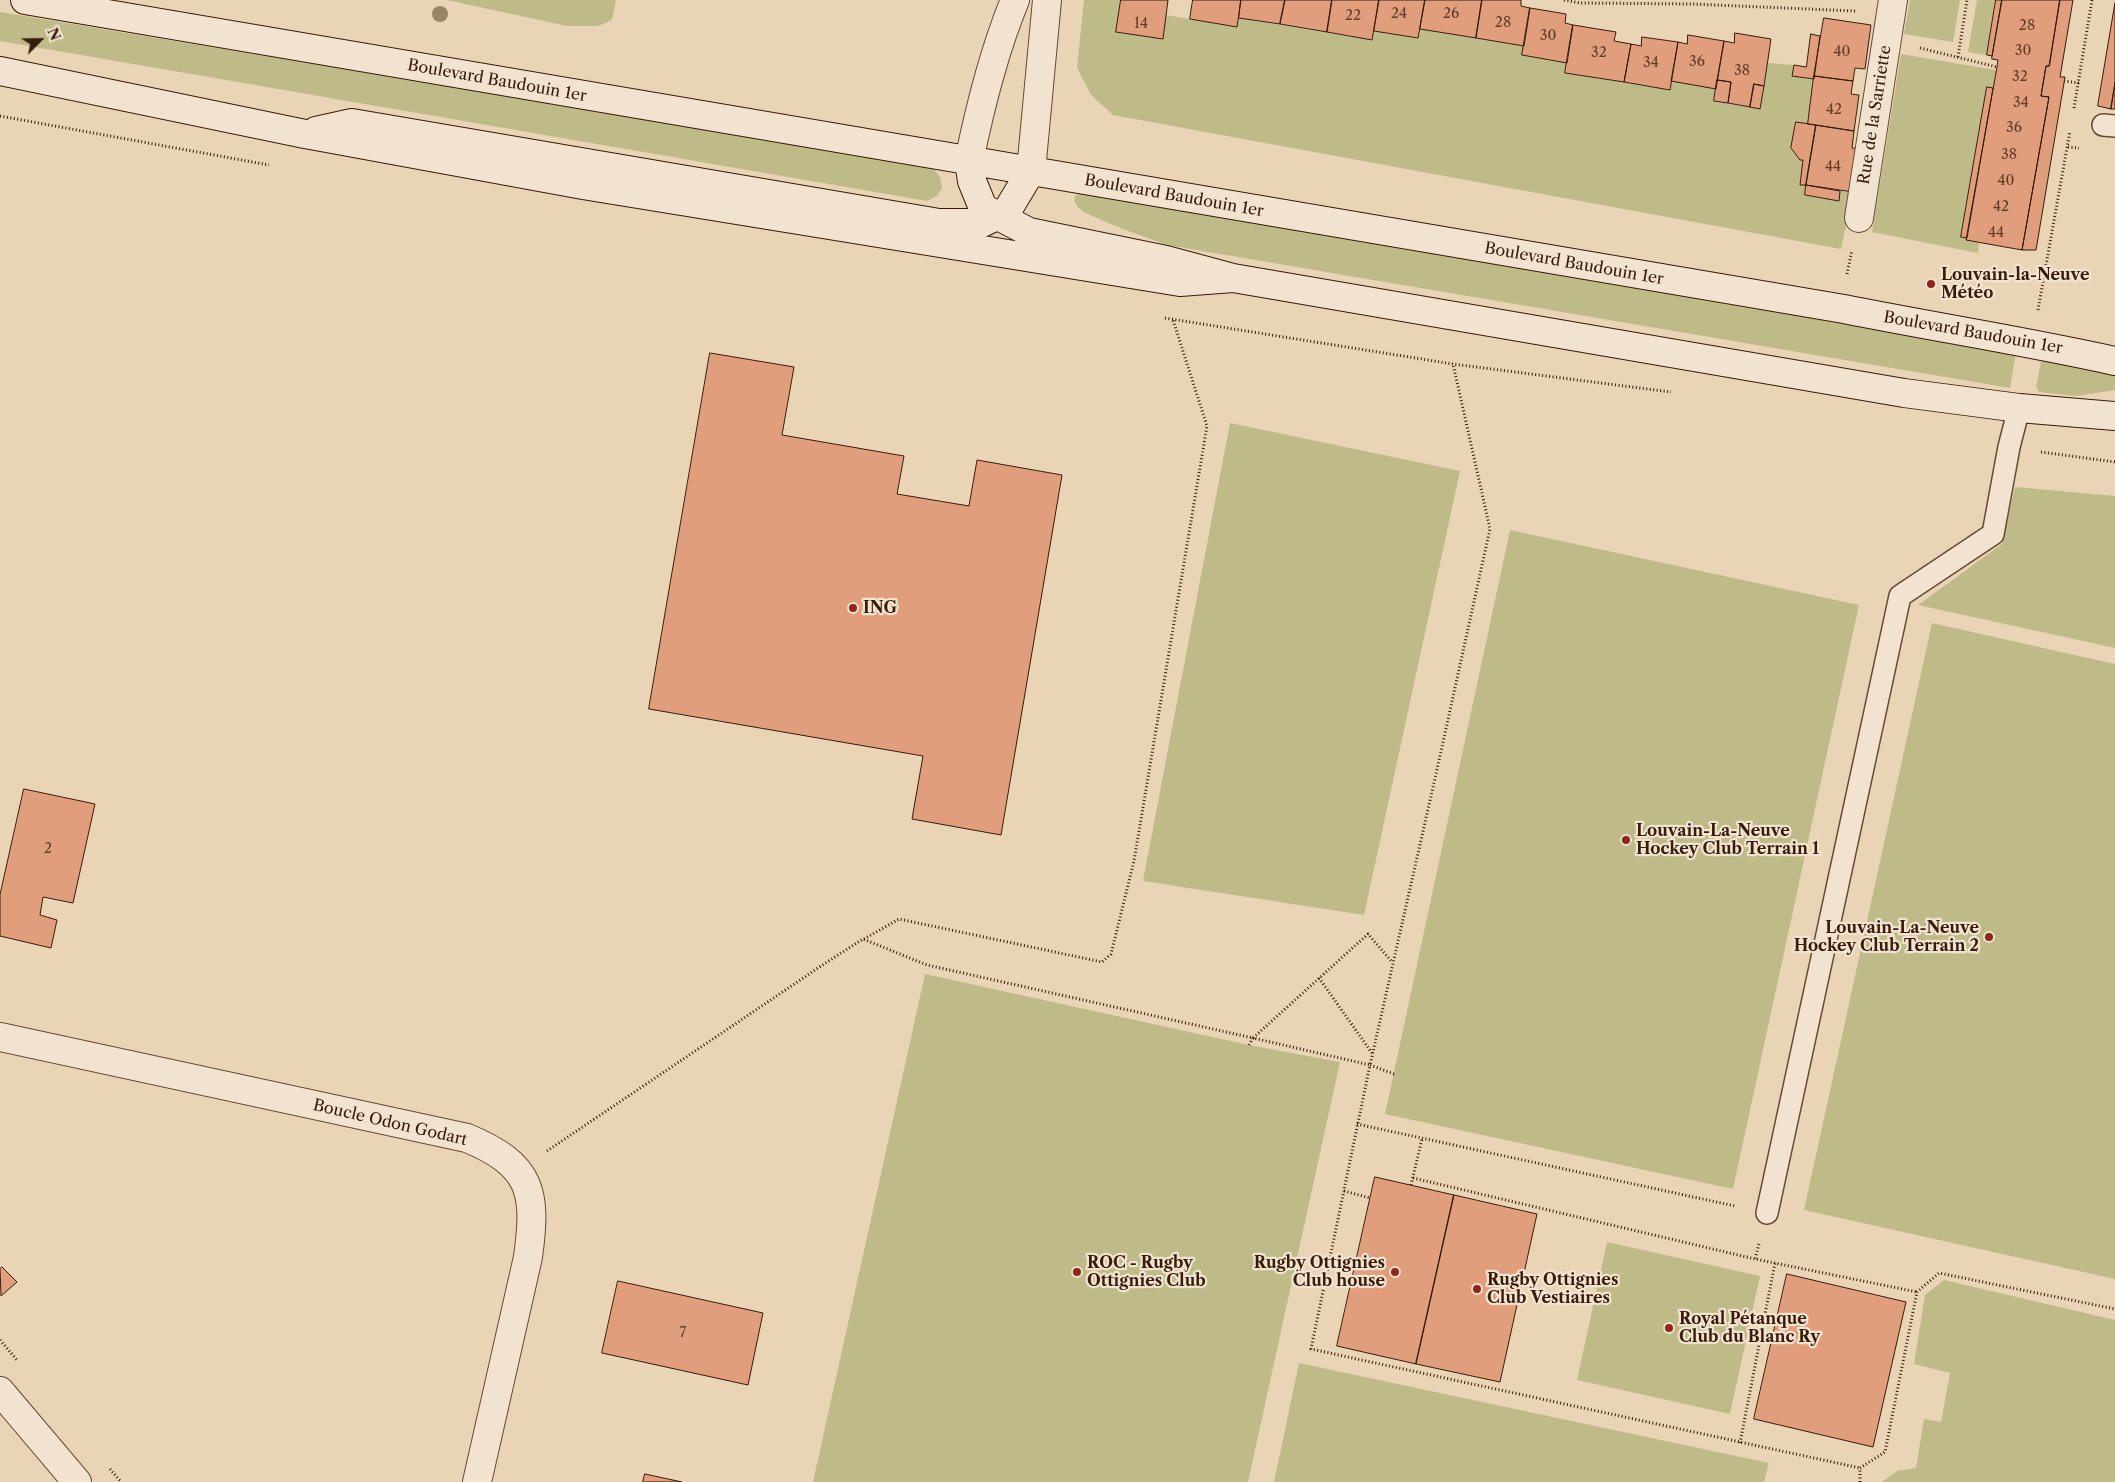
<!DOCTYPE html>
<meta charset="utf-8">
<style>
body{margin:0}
#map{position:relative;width:2115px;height:1482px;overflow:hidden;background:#ead4b6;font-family:"Libre Caslon Text",serif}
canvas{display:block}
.north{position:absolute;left:15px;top:15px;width:50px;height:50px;-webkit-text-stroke:4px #f1e3d0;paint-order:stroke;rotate:67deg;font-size:14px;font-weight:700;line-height:20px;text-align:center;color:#371c0a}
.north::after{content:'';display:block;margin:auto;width:18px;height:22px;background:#371c0a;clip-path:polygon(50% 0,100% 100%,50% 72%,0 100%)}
</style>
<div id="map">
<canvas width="2115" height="1482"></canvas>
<div class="north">N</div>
</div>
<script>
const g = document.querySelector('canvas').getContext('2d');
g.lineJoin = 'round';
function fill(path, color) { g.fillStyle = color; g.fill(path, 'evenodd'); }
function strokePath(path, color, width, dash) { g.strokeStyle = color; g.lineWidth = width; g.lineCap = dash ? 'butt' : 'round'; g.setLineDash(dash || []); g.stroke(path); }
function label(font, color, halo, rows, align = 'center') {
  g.font = font + ' "Libre Caslon Text",serif'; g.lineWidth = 4.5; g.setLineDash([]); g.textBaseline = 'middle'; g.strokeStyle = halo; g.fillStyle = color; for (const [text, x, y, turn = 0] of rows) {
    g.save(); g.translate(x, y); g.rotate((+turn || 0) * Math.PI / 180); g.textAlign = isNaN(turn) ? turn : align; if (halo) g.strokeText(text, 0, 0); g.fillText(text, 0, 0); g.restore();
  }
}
const green = new Path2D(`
 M447 0H616L612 20 598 26H567Z
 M1084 0H1121L1117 32 1162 39 1166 15 1236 27 1239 18 1372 40 1374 31 1418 38 1420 29 1524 46 1567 63 1565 73 1670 90 1671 81 1716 88 1714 101 1760 109 1768 63 1794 65 1792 76 1814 79 1808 124 1796 122 1791 148 1800 160H1803L1800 184 1806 185 1805 195 1839 201 1840 191 1853 192 1841 249 1113 115 1091 95 1077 68Z
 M1910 0H1960L1953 42 1904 34Z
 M1977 0H1996L1987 55 1968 52Z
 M0 12 932 167 940 177 942 188 937 196 927 201 0 41Z
 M1901 54 1996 70 1993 88 1987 87 1961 237 1967 238V240L1979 242 1978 253 1872 232Z
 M1081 192 2016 352 2010 388 1167 245C1151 239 1086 217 1078 207 1075 203 1074 200 1075 196Z
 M2046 358 2115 370V390L2077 396 2039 392 2036 387 2041 362Z
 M1230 423 1460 471 1364 915 1143 881Z
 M2015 487 2115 496V648L1918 605 2002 544Z
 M1510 530 1859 605 1733 1189 1385 1114Z
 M1932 623 2115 664V1279L1804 1210Z
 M925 974 1249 1045 1340 1062 1248 1482H813Z
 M1607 1242 1760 1276 1730 1414 1577 1380Z
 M1944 1280 2115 1320V1482H1882L1897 1471 1916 1468 1924 1419 1941 1422 1950 1373 1914 1364 1925 1295Z
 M1299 1363 1769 1463 1764 1482H1274Z`);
const building = new Path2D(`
 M1121 0H1168L1163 39 1116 32Z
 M1193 0H1241L1237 27 1190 19Z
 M1241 0H1285L1280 24 1239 18Z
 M1285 0H1332L1327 32 1280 24Z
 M1332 0H1379L1372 40 1327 32Z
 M1379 0H1425L1418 38 1374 31Z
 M1425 0H1482L1476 38 1420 29Z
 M1482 0H1521V6L1530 8 1524 46 1476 38Z
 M1996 0H2002L1992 56 1987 55Z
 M2002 0H2060L2049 66H2046L2041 96 2049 97 2022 250 1966 240 1997 67 1998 60 1992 59Z
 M2060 0H2073L2060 77H2065L2036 250H2022L2049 97 2041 96 2046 66H2049Z
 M2115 3V83L2111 109 2098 106Z
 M1530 8 1566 14 1565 23 1573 25 1567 63 1522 55Z
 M1824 18 1871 25 1865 69 1855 68 1853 81 1814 76Z
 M1573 25 1616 32 1614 41 1631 44 1624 82 1565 73Z
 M1735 33 1771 39 1764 86 1754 84 1750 107 1728 103 1731 82 1717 80 1724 41 1734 43Z
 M1811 34 1820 36 1814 79 1792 76 1794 65 1806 67Z
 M1688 35 1724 41 1716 89 1671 81 1678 42 1687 44Z
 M1642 37 1678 42 1670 90 1624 82 1631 44 1641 46Z
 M1814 76 1853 81 1851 94 1859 95 1854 131 1808 124Z
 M1717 80 1731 82 1728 103 1714 101Z
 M2115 83V109H2111Z
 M1754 84 1764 86 1760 109 1750 107Z
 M1987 87 1993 88 1967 238 1961 237Z
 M1796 122 1816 125 1806 185H1800L1803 160H1800L1791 148Z
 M1816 125 1854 131 1852 148 1860 149 1853 192 1806 185Z
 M1806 185 1840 191 1839 201 1805 195Z
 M710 353 794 367 782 435 904 456 897 494 969 506 977 460 1062 475 1001 835 912 819 923 756 649 709Z
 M24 789 95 804 73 903 43 897 40 915 57 920 51 948 0 936V895Z
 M1375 1177 1454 1195 1416 1364 1337 1346Z
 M1454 1195 1537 1214 1500 1382 1416 1364Z
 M2 1267 17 1282 1 1296 0 1269Z
 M1787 1274 1906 1302 1873 1447 1754 1419Z
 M618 1281 763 1313 748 1385 602 1353Z
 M645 1474 682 1482H643Z`);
const path = new Path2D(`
 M1564 0 1580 3 1692 4 1855 11
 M1920 48 1997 67
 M1958 57 1967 0
 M2064 81 2079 83
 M2074 108 2092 0
 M0 116 269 165
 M2068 147 2079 148
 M1847 274 1852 250
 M2038 310 2070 131
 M1165 318 1453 364 1671 392
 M2041 452 2115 462
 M864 939 899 919 1102 962 1111 954 1134 861 1207 426 1173 320
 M1319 978 1372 1053
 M1249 1045 1253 1038 1370 1065 1436 774 1490 529 1453 364
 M1394 1074 1370 1065 1311 1349 1860 1468
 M1357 1124 1735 1206
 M547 1151 824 964 863 939 927 965 1253 1038 1368 934 1392 962
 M1413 1178 1755 1259
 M1411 1185 1422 1139
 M1344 1191 1370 1198
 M1759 1244 1755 1259 1917 1292
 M0 1340 17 1360
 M1740 1443 1775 1263
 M110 1469 121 1482
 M1860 1482V1468L1885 1452 1917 1292 1939 1273 2115 1309`);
const service = new Path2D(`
 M2103 125 2115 126
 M1767 1213 1900 596 1993 534 2009 447 2019 408`);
const pedestrian = new Path2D(`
 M1859 218 1893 0`);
const minor = new Path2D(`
 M969 161C980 107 994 51 1015 0
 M1031 171 1047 0
 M0 1037 467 1138C532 1165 537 1192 528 1257L477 1482
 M0 1391 77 1482`);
const secondary = new Path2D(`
 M25 0 1844 309C1934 327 2025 341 2115 361
 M0 71 305 134 583 185 1180 282 1233 278
 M316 131 352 123 939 223H982L1007 211 1031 171
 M969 161 972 181 983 208 1029 232 1166 260 1233 278 1904 393 2019 408 2115 416`);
const trees = [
 [440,14]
];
const markers = [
 [1931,284,5,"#8f2418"],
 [853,608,5,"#8f2418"],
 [1626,840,5,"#8f2418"],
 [1989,937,5,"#8f2418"],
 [1077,1272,5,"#8f2418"],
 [1395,1272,5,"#8f2418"],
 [1477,1289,5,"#8f2418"],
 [1669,1328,5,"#8f2418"]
];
const numberNames = [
 ["24",1399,14],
 ["26",1451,14],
 ["22",1353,16],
 ["28",1503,23],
 ["14",1141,24],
 ["28",2027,26],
 ["30",1548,36],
 ["30",2023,51],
 ["40",1842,52],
 ["32",1599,53],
 ["36",1697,62],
 ["34",1651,63],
 ["38",1742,71],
 ["32",2020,77],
 ["34",2021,103],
 ["42",1834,110],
 ["36",2014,128],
 ["38",2009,155],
 ["44",1833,167],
 ["40",2006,181],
 ["42",2001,207],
 ["44",1996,233],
 ["2",48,849],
 ["7",683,1333]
];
const streetNames = [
 ["Boulevard Baudouin 1er",497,81,10],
 ["Rue de la Sarriette",1875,115,-81],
 ["Boulevard Baudouin 1er",1174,196,10],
 ["Boulevard Baudouin 1er",1574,264,10],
 ["Boulevard Baudouin 1er",1973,333,10],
 ["Boucle Odon Godart",390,1123,13]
];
const poiNames = [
 ["Louvain-la-Neuve",1941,275],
 ["Météo",1941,293],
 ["ING",863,608],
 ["Louvain-La-Neuve",1636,831],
 ["Hockey Club Terrain 1",1636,849],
 ["Louvain-La-Neuve",1979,928,"right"],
 ["Hockey Club Terrain 2",1979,946,"right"],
 ["ROC - Rugby",1087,1263],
 ["Ottignies Club",1087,1281],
 ["Rugby Ottignies",1385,1263,"right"],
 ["Club house",1385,1281,"right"],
 ["Rugby Ottignies",1487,1280],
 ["Club Vestiaires",1487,1298],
 ["Royal Pétanque",1679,1319],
 ["Club du Blanc Ry",1679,1337]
];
fill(green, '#bebb89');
fill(building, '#e19e7d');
strokePath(building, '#371c0a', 1);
strokePath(service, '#644a35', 24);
strokePath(pedestrian, '#644a35', 30);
strokePath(minor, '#644a35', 30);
strokePath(secondary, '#371c0a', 30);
strokePath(path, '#371c0a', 3, [1, 2.5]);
strokePath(service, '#f1e3d0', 21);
strokePath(pedestrian, '#f1e3d0', 28);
strokePath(minor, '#f1e3d0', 28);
strokePath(secondary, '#f1e3d0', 28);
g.fillStyle = '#9a8569';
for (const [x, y] of trees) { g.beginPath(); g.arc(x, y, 8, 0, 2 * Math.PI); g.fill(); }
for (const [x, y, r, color] of markers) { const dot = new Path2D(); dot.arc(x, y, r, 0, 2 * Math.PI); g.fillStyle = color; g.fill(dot); strokePath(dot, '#f1e3d0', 2); }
label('14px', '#623c27', null, numberNames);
label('16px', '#371c0a', '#f1e3d0', streetNames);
label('bold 16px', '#371c0a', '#f1e3d0', poiNames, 'left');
</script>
